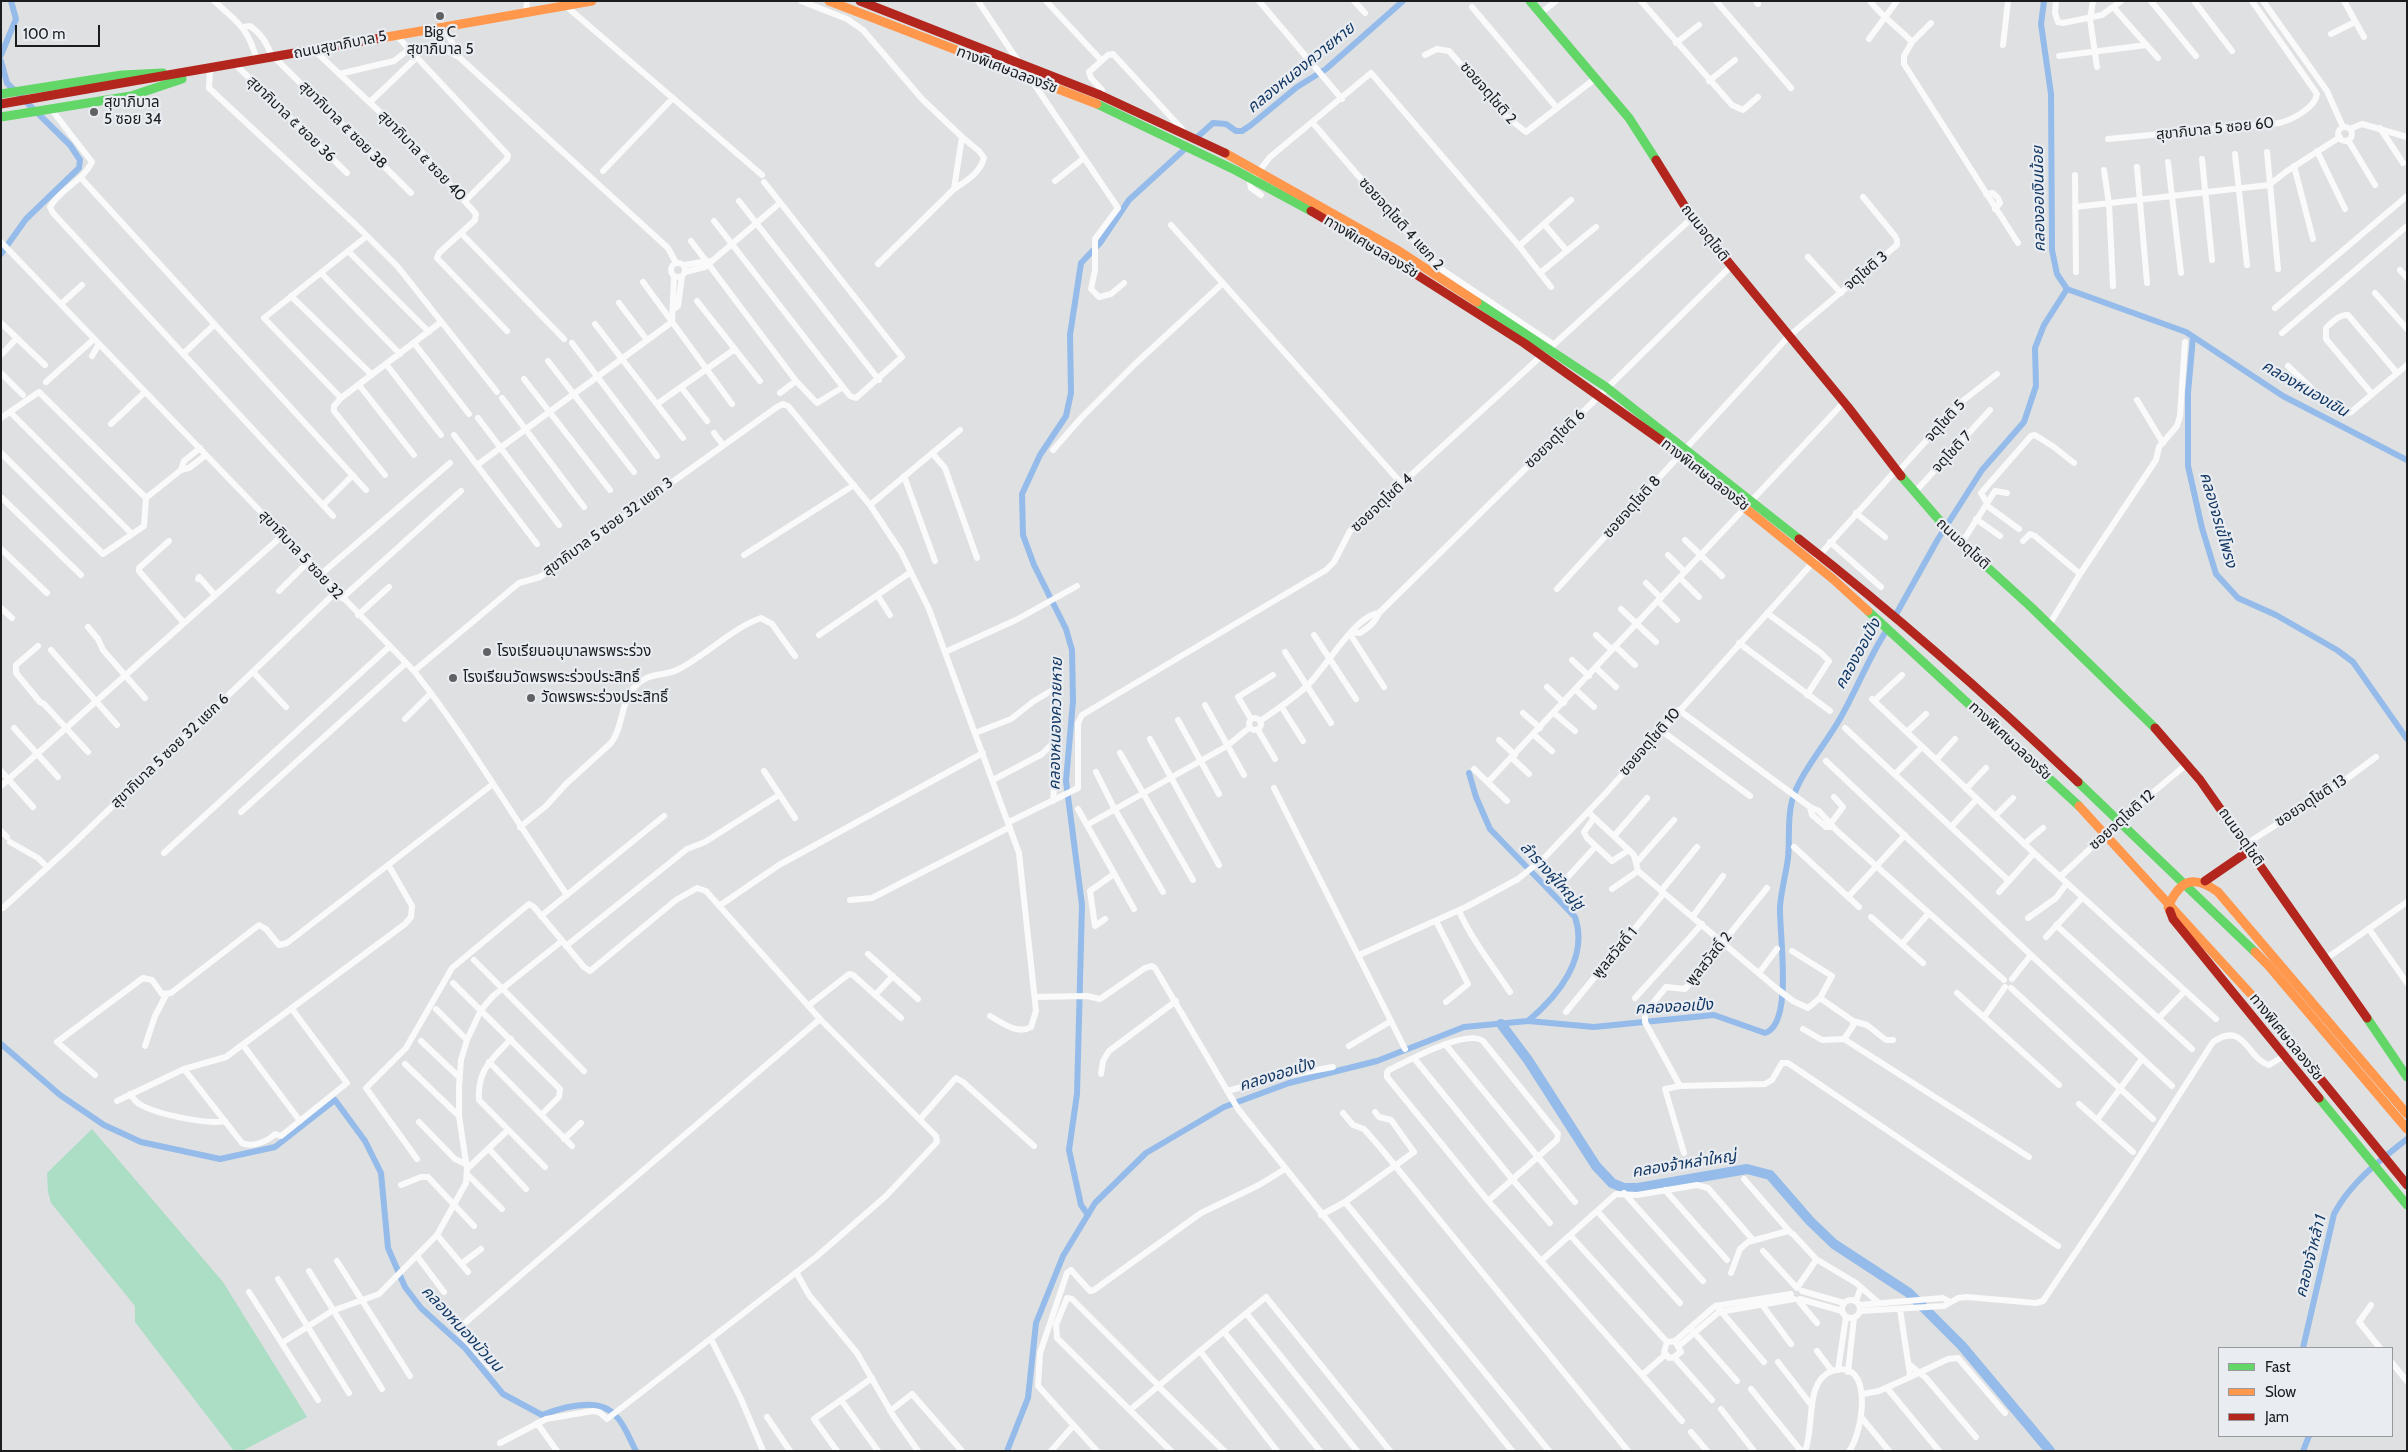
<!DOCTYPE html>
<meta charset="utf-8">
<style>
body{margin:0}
#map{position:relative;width:2408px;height:1452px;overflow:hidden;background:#dee0e2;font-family:Cabin,sans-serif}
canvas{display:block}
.frame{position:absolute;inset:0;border:2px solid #1b1c1e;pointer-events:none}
.legend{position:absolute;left:2218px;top:1347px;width:175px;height:90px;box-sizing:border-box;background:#e9edf2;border:1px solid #97999d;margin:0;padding:6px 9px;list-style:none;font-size:15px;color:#1b1c1e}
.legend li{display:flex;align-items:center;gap:10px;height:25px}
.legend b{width:25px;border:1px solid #97999d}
.scale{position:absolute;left:15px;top:25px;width:85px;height:22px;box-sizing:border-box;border:2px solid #1b1c1e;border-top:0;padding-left:6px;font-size:15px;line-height:18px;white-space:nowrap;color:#1b1c1e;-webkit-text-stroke:4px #e9edf2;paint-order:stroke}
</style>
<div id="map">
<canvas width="2408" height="1452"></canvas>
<div class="frame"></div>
<ul class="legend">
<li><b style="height:6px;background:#63d668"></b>Fast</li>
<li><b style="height:6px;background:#ff974d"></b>Slow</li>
<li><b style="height:6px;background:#b3261e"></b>Jam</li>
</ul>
<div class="scale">100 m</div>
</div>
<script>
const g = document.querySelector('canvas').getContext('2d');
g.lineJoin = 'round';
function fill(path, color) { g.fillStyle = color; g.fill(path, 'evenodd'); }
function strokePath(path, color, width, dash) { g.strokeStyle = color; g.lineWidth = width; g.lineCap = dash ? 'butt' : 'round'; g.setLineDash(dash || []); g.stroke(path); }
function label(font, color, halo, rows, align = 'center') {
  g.font = font + ' Cabin,"Noto Sans Thai",sans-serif'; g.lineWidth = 4.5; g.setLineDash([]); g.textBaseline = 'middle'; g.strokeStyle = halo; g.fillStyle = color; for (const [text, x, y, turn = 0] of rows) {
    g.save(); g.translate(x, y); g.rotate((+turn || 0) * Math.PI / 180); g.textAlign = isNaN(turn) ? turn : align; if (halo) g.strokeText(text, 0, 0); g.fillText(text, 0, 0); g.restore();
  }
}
const green = new Path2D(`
 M92 1129 223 1282 307 1417 242 1451H234L135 1322V1306L51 1203 48 1192 47 1173Z`);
const canal = new Path2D(`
 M2044 1 2041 24 2051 94 2052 250 2057 274 2067 289 2186 332 2283 396 2407 460
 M1 55 16 19 11 1
 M1 61 7 83 70 145 80 160 79 168 26 219 1 254
 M1194 140 1213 123 1226 124 1236 131H1242L1251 125 1297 87 1326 69 1403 1
 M2193 337 2188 393V466L2202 528 2216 574 2238 598 2276 615 2337 650 2353 662 2407 739
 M1894 618 1938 539 1982 470 2024 422 2036 386 2035 348 2044 325 2067 289
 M1469 773 1476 797 1490 829 1575 917C1589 958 1558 996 1528 1021
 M1 1044 60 1095 104 1125 141 1142 220 1159 275 1147 335 1100 365 1141 381 1173 388 1248 405 1287 421 1308 465 1348 503 1394 542 1415C563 1407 599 1396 616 1416 625 1425 630 1440 636 1451
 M1088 1215 1081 1205 1069 1150 1077 1094 1082 905 1066 781 1073 701 1072 650 1066 629 1034 565 1023 535 1022 494 1040 455 1066 416 1071 393 1070 335 1081 263 1100 243 1129 200 1187 147
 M2303 1348 2334 1214C2350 1183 2379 1161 2407 1139
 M1007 1451 1028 1398 1036 1323 1063 1256 1095 1203 1146 1153 1224 1107 1289 1083 1377 1061 1464 1027 1528 1021 1594 1027 1714 1015 1765 1033C1794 1024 1779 933 1780 907 1781 891 1786 874 1788 858 1790 840 1787 819 1792 801 1799 775 1824 746 1838 722 1856 692 1868 658 1888 628
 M2303 1451 2309 1436`);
const river = new Path2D(`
 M1501 1024 1528 1060 1596 1166 1612 1183 1624 1188H1638L1747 1169 1770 1175 1810 1221 1834 1244 1909 1293 1962 1346 2050 1451`);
const street = new Path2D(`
 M214 1C238 22 249 29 257 61
 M801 1 847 19 863 30 922 99 962 137 954 189 878 264
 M978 1 1018 61
 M1046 1 1101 60
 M1259 1 1342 99
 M1354 1 1365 13
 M1641 1 1732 105 1743 110 1758 97
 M1716 1 1791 88
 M1756 1 1758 4
 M1870 1C1882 17 1899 28 1912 42L1904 56V64L2018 243
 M2056 1 2055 13 2058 22 2063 23 2102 15 2121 1
 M2093 1 2090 19 2097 67
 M2151 1 2196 56
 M2194 1 2232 51
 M2263 1 2327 91 2343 127
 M2344 1 2364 37
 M566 6 762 175
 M1472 7 1557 108
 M2114 8 2158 58
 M526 12 527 1
 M1541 13 1556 1
 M443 25 460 58
 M244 27 250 26C262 34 268 44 272 58
 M432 28 446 50 460 58 668 248 676 263
 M395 34 508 155 507 159 466 200
 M2331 34 2355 22
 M1869 39 1897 1
 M1912 42 1931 23
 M1676 43 1699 25
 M2003 45 2008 1
 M314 50 418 148 476 214 475 220 439 253 437 258 507 331
 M1425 55 1437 49 1449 51 1508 118 1526 132 1596 78
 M2059 56 2147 45
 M274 57 411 193
 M236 65 347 173
 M210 70 209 88 357 226 398 267 497 392
 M339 74 394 61 408 50
 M1032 81 1118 208 1095 239V270L1091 289 1099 297 1111 294 1124 283
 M1709 81 1735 60
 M1102 90 1091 78 1089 72 1108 55 1113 54 1182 129
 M370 102 416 58
 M51 109 92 162C83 181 60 189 50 207L53 213 333 516
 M1312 122 1429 258 1444 271 1553 344
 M2338 134a7 7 0 1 1 14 0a7 7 0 1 1-14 0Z
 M2380 128 2403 163
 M2350 129 2362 124 2407 137
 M2108 139 2279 123C2292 120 2315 108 2317 94L2252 1
 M2348 140 2375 185
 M2317 151 2345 209
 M2267 152 2278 269
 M2235 154 2247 265
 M2202 159 2212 260
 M2168 162 2181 273
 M2294 166 2313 239
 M2137 167 2147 283
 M2104 170 2109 204 2113 286
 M603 171 673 98
 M2075 175 2076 272
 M81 178 366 490
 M1055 181 1084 158
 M954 189C966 181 980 173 984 158L979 151 962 137
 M1986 194 1993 193 1998 198 2000 203 1995 209
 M1261 195 1251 188 1250 183 1270 157 1371 73 1519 246 1551 287
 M739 201 879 380
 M2075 207 2269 185 2287 171 2340 137
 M714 221 850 396 856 398 902 357 764 182
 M1544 224 1567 251
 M1171 225 1402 484
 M461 233 564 339
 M691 241 796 381 817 403 843 387
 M1 242 414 671C470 742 515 821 567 895
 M1519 246 1571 200
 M348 251 429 332
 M1808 257 1841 293
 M671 270a7 7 0 1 1 14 0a7 7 0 1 1-14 0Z
 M684 265 708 261
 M2400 270 2407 278
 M685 272 705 267 780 203
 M321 273 400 354
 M1540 273 1596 227
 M643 282 732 404
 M2375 293 2407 329
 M291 296 372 375
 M697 301 760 381
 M619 303 647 340
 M61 304 82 285
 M2275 308 2407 196
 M673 310 678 306 682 276
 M1 323 45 365
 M595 324 683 438
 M2282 333 2407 226
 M414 343 469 414
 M572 343 657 456
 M184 353 214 325
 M1 355 17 338
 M92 356 99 344
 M548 361 634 472
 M386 364 441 435
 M2288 366 2330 406 2343 414 2351 412 2407 365
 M1 373 23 395
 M524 379 610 490
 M46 382 94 339
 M359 385 414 455
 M681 387 707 421
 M780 393 796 381
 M2372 394 2326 339V328C2332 322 2340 314 2348 315L2397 373
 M341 398 264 318 367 236
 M502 398 584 507
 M2137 400 2163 443
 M657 404 735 349
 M10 412 132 534
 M1 418 39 392 146 498
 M478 418 559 525
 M111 424 145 392
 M714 433 723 445
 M454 435 537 544
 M200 448 184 461 181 470 189 468 206 455
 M1053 450 1082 417 1135 364 1223 283
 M1 453 103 554 144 526 146 498 181 470
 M932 453 945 468 977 558
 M477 465 672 322 674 277
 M1898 472 1960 403 1997 374
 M385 475 334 411V406L341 398 441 322
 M904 476 935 561
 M1914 493 1990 410
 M2 498 81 575
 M1987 503 1981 493 2031 436 2035 435 2054 447 2074 463
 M323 505 353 475
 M870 505 960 430
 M1986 505 2019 529
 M1856 513 1885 537
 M1976 519 2000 536
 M1685 540 1722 576
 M169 541 139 568V571L184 623
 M2023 541 2030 534 2035 536 2080 574
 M1830 542 1881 587
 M1961 544 1995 491 2007 493
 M1 549 47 593
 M744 555 854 485
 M1668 555 1685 572
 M320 575 450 463
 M1680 578 1699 597
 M198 579 199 577 215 595
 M1646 583 1661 598
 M1557 589 1789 336 1897 245V240L1895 236 1863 197
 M279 591 308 562
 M878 596 890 615
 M342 598 461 491
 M1658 601 1677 620
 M1 608 12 618
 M1621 609 1656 642
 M1379 613 1731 266
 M1767 613 1821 653 1829 661 1807 695
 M358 615 389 587
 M2049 625 2080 574 2156 460 2159 447 2177 426 2180 416 2185 342
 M88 627 98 639 103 650 145 698
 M1352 632 1360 633C1369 627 1375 623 1379 613
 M1350 634 1384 687
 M819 635 911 572
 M1314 635 1356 699
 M1596 635 1612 650
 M1739 643 1830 711
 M38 646 16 665V673L40 702 44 704 88 752
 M1615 646 1635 665
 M51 650 117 725
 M945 652 1016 620 1077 586
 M1285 652 1331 723
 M1572 660 1589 676
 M1596 668 1616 687
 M414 671 519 583 540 577 777 407 783 404 788 406 870 505 901 552 929 609 1019 853 1036 1011 1031 1027C1018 1035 1002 1023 990 1016
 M253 672 286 707
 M1547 687 1564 703
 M1576 690 1594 707
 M1872 699 2034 853
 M1874 701 1902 675
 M1205 705 1244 775
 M1281 706 1303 741
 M1679 710 1810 807 1819 811 1837 831 2004 980
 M1523 713 1540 728
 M1554 713 1575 731
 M1249 724a6 6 0 1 1 12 0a6 6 0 1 1-12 0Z
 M405 719 431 693
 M1251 719 1238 697 1273 675
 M1178 720 1219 794
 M1260 721C1276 710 1293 699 1307 686 1326 668 1355 615 1379 613
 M14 728 58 777
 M1845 728 1951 827
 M1258 730 1275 759
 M1662 731 1750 796
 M1907 732 1926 714
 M975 733 1011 719 1034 701 1056 688
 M1534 735 1552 751
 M1150 739 1219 865
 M1499 740 1515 755
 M1120 753 1193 880
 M1512 758 1529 774
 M1936 760 1955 739
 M1826 761 2031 955 2012 979
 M1474 769 1507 801
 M1 771 33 807
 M764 771 795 818
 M1096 772 1114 808 1163 892
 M1895 774 1922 747
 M993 780 1042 754 1053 743
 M1488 782 1844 402
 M1 786 283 535
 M1274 788 1391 1021 1349 1046
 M1966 789 1986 768
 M1977 799 1951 827 2009 881
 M1053 801 1055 774
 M1810 807 1812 815 1826 827H1833
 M1078 809 1134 909
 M241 812 406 663
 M1588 812 1634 855 1638 871 1776 988 1793 1001 1808 1008 1820 998 1832 976 1792 951
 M1995 816 2013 798
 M1594 818 1584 832 1587 838 1612 861 1629 850
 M1009 822 1078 788V723L1082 715 1326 570 1334 562 1350 531 1692 218
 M1831 823 1843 807 1834 797
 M1087 825 1227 746 1249 728
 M520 827 546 806 566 784 611 743C623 728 620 706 632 690 648 670 662 678 679 669 705 656 734 627 761 618L772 624 795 656
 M1 831 7 837
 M1614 836 1647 798
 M10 842 38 858 47 867
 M2024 844 2043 828
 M2246 844 2337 786 2376 757
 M1794 847 1859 907
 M164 853 389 647
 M1636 863 1674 820
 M2060 877 2127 814 2187 764
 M1565 880 1596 846
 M1767 888 1685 989 1666 987 1645 1013V1022L1680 1086 1765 1084 1772 1080 1782 1063H1788L2058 1246
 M1612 889 1638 871
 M1661 891 1697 847
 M1999 892 2034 853 2216 1019
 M1848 897 1905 835
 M850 900 872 898 1010 827
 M719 906 779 865 983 753
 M3 908 72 845 336 592
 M1459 911C1472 940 1492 965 1510 992
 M541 916 664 816
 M1693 916 1723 876
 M1871 917 1923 963
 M2028 918 2056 898 2067 883
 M1105 919 1095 926 1090 891 1114 874
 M1436 921 1468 984 1446 1002
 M2056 925 2192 1049
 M2369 929 2407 983
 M2046 937 2082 898
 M1902 944 1929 913
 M566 946 687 849 705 842 779 795
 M868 954 918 999
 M1359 955 1466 907 1518 879 1545 857 1604 795 1896 470
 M2031 955 2172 1086
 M2327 958 2407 902
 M474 960 584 1071
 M1759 973 1777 949
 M453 983 560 1089 559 1097 541 1115
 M2011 988 2153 1119
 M1957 993 2059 1085
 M875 995 893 976
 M1035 997 1087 996 1100 999 1145 968 1152 966 1155 968 1238 1109 1512 1451
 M1635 998 1702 924
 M1820 998 1853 1021 1867 1025 1886 1040H1893
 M808 1006 849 974 853 975 901 1018
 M436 1009 467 1040
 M1566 1012 1664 893
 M1984 1017 2005 987
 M2159 1018 2185 991
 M1391 1021 1405 1049
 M1803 1029 1822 1040 1844 1039 2029 1157
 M511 1039C492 1059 477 1070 479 1100L545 1167
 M1844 1039 1853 1026V1021
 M421 1041 459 1077
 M1445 1044 1575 1202
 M243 1045 300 1121
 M145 1046 155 1016 166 995
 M1414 1058 1512 1179 1550 1223
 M489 1062 572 1146
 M405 1064 459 1116
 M184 1069 242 1143C252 1148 268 1141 275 1134L281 1136 347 1083 292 1009
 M1101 1074 1103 1061 1109 1051 1176 1001
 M95 1075 57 1042 143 978 152 980 162 994 171 993 259 925 266 929 279 945 287 943 493 784
 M1680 1086 1665 1089 1684 1153
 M1227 1091 1283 1076 1333 1067
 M130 1094C133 1098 136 1103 141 1105 157 1114 207 1125 225 1121
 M117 1101 184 1069 226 1057 405 924 411 917 412 906 389 866
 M2079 1104 2097 1120 2142 1059
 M1343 1113 1353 1125 1364 1129 1379 1146 1628 1451
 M921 1118 956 1078 963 1082 1034 1146
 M2097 1120 2133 1152
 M419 1122 455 1159 466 1164
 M564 1139 581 1123
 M489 1149 526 1189
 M417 1159 366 1088 406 1048 452 968 529 904 534 907 584 967 590 971 676 900 697 888 706 891 820 1019 936 1136 937 1142 886 1196 816 1257 607 1419 599 1412 593 1411 546 1419 500 1443
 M467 1169 508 1130
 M467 1174 502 1209
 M1744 1179 1790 1232
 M401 1185 421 1177H428L474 1226
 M1665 1190 1727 1260
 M1624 1193 1703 1281
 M1488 1201 1557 1140 1558 1134 1483 1041C1467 1028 1406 1062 1389 1070L1387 1072V1077L1488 1201 1642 1375
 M1345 1202 1549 1451
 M1597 1211 1680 1303
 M1321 1215 1345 1202 1414 1152 1391 1120 1379 1117 1375 1112
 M437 1235 468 1272
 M1570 1235 1667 1342
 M1763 1251 1797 1288 1814 1263
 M417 1256 444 1292
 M337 1261 410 1376
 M1541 1261 1616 1194 1637 1195 1697 1185 1708 1188 1753 1240
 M461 1264 481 1249
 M309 1271 382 1389
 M796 1272 809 1295 857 1353 894 1417 918 1451
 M1731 1273 1740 1249 1748 1242 1788 1231 1793 1234 1816 1259 1856 1283 1879 1303
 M278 1279 349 1393
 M1802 1291 1844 1303
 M249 1292 318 1400
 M1800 1299 1842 1311
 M1842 1309a9 9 0 1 1 18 0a9 9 0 1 1-18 0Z
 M1798 1300 1817 1323
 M1856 1301 1861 1287
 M1760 1302 1791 1344
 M1859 1305 1943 1298 1950 1302
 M2371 1305 2359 1322 2380 1348
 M1719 1309 1764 1362
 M1860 1311 1944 1306 1958 1298 1967 1297 2036 1303 2043 1301 2125 1179 2213 1042C2245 1020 2247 1059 2269 1065L2284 1056
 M1246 1313 1357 1451
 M1692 1330 1737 1381
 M1224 1332 1320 1451
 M711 1339 741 1399 763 1451
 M1675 1341 1681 1352 1674 1357 1669 1358 1664 1352 1667 1342 1675 1341 1715 1306 1791 1294
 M282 1343 332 1311 379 1294 437 1235 466 1183 467 1169 459 1116V1086L461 1060 467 1040 481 1010 493 996 562 941
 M1680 1345 1719 1312 1794 1299
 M1817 1351 1832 1371
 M1665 1355 1642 1375 1682 1421
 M1674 1357 1712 1400
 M1778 1362 1812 1406
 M2392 1363 2407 1381
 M1910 1365 1926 1378 1976 1437
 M492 1369 459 1332V1328L820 1019
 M1838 1370 1846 1317
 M1848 1372 1854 1318
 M872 1378 841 1400 878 1451
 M1908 1378 1948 1359 1958 1358 2005 1413
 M1158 1386 1224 1451
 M1159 1386 1072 1299 1067 1298 1056 1325 1057 1338 1171 1451
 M1887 1388 1939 1451
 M1751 1389 1801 1451
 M1863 1394 1879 1391 1908 1378 1910 1375 1900 1309
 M1721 1409 1754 1451
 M1130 1410 1200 1351
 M890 1411 912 1394 962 1451
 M767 1417 790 1451
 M1861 1417 1889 1451
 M537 1423 557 1451
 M1691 1432 1707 1451
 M837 1451 814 1419 841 1400
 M1051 1451 1073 1426
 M1097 1451 1038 1386 1040 1353 1067 1273 1071 1270 1090 1291 1094 1290 1201 1213 1259 1185 1285 1169
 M1277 1451 1200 1351 1266 1297 1390 1451
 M1805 1451C1815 1428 1804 1381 1832 1371 1875 1357 1863 1433 1849 1451`);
const fast = new Path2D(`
 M1530 1 1629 118 1656 160
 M1 94 122 75 163 73
 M1097 104 1235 170 1311 211
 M1 117 131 96 182 79
 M1477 302 1606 387 1799 539
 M1901 476 1953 536 2031 607 2155 728
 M1868 611 2079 806
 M2078 782 2255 952
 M2367 1018 2407 1077
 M2319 1098 2407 1205`);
const slow = new Path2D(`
 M829 1 1097 104
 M381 38 592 1
 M1225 153 1399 251 1477 302
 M1662 441 1833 579 1868 611
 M2079 806 2258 1002
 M2170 911 2168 907C2180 880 2193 874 2218 892L2407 1114
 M2255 952 2268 965 2407 1129`);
const jam = new Path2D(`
 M860 1 1100 95 1225 153
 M1 104 381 38
 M1656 160 1692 218 1848 407 1901 476
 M1311 211 1392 259 1524 343 1662 441
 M1799 539C1896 615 1989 697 2078 782
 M2155 728 2200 780 2367 1018
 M2205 881 2250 850
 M2170 911 2173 919 2319 1098
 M2258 1002 2407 1185`);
const markers = [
 [440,16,5,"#5f6163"],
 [94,112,5,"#5f6163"],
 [487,652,5,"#5f6163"],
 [453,678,5,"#5f6163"],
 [531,698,5,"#5f6163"]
];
const poiNames = [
 ["Big C",440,33,"center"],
 ["สุขาภิบาล 5",440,50,"center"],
 ["สุขาภิบาล",104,103],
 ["5 ซอย 34",104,120],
 ["โรงเรียนอนุบาลพรพระร่วง",497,652],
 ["โรงเรียนวัดพรพระร่วงประสิทธิ์",463,678],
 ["วัดพรพระร่วงประสิทธิ์",541,698]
];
const streetNames = [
 ["ถนนสุขาภิบาล 5",340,45,-11],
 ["ทางพิเศษฉลองรัช",1007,70,21],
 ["ซอยจตุโชติ 2",1488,93,49],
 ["สุขาภิบาล ๕ ซอย 36",291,119,44],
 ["สุขาภิบาล ๕ ซอย 38",343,125,45],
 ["สุขาภิบาล 5 ซอย 60",2215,129,-6],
 ["สุขาภิบาล ๕ ซอย 40",422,156,46],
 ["ซอยจตุโชติ 4 แยก 2",1401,224,48],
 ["ถนนจตุโชติ",1705,233,52],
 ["ทางพิเศษฉลองรัช",1371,247,31],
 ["จตุโชติ 3",1866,271,-40],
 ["จตุโชติ 5",1945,421,-47],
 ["ซอยจตุโชติ 6",1555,439,-44],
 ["จตุโชติ 7",1952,452,-47],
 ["ทางพิเศษฉลองรัช",1705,475,38],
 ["ซอยจตุโชติ 4",1382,503,-43],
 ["ซอยจตุโชติ 8",1632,507,-48],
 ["สุขาภิบาล 5 ซอย 32 แยก 3",608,527,-36],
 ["ถนนจตุโชติ",1963,544,43],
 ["สุขาภิบาล 5 ซอย 32",301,555,47],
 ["ทางพิเศษฉลองรัช",2010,741,43],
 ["ซอยจตุโชติ 10",1650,742,-49],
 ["สุขาภิบาล 5 ซอย 32 แยก 6",170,751,-44],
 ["ซอยจตุโชติ 13",2311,801,-33],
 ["ซอยจตุโชติ 12",2122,820,-42],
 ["ถนนจตุโชติ",2241,837,55],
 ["พูลสวัสดิ์ 1",1615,953,-50],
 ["พูลสวัสดิ์ 2",1709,959,-51],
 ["ทางพิเศษฉลองรัช",2286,1037,51]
];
const waterNames = [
 ["คลองหนองควายหาย",1301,68,-39],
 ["คลองออเงินน้อย",2039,199,-91],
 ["คลองหนองเขิน",2305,389,30],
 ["คลองจรเข้โพรง",2218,520,74],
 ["คลองออเป้ง",1858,654,-61],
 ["คลองหนองควายหาย",1056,724,-89],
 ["ลำรางผู้ใหญ่ชู",1552,876,47],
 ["คลองออเป้ง",1674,1007,-3],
 ["คลองออเป้ง",1277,1075,-17],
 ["คลองจ้าหล่าใหญ่",1684,1164,-9],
 ["คลองจ้าหล้า 1",2311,1256,-76],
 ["คลองหนองบัวมน",462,1329,47]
];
fill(green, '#acddc5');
strokePath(canal, '#94bbe9', 6);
strokePath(river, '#94bbe9', 10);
strokePath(street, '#fafafb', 6);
strokePath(fast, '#63d668', 9);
strokePath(slow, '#ff974d', 9);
strokePath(jam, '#b3261e', 9);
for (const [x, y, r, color] of markers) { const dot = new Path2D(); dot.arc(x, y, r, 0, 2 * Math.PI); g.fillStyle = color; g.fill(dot); strokePath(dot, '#e9edf2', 2); }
label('15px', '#1b1c1e', '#e9edf2', poiNames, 'left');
label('15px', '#1b1c1e', '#e9edf2', streetNames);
label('italic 16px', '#133863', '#e9edf2', waterNames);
</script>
